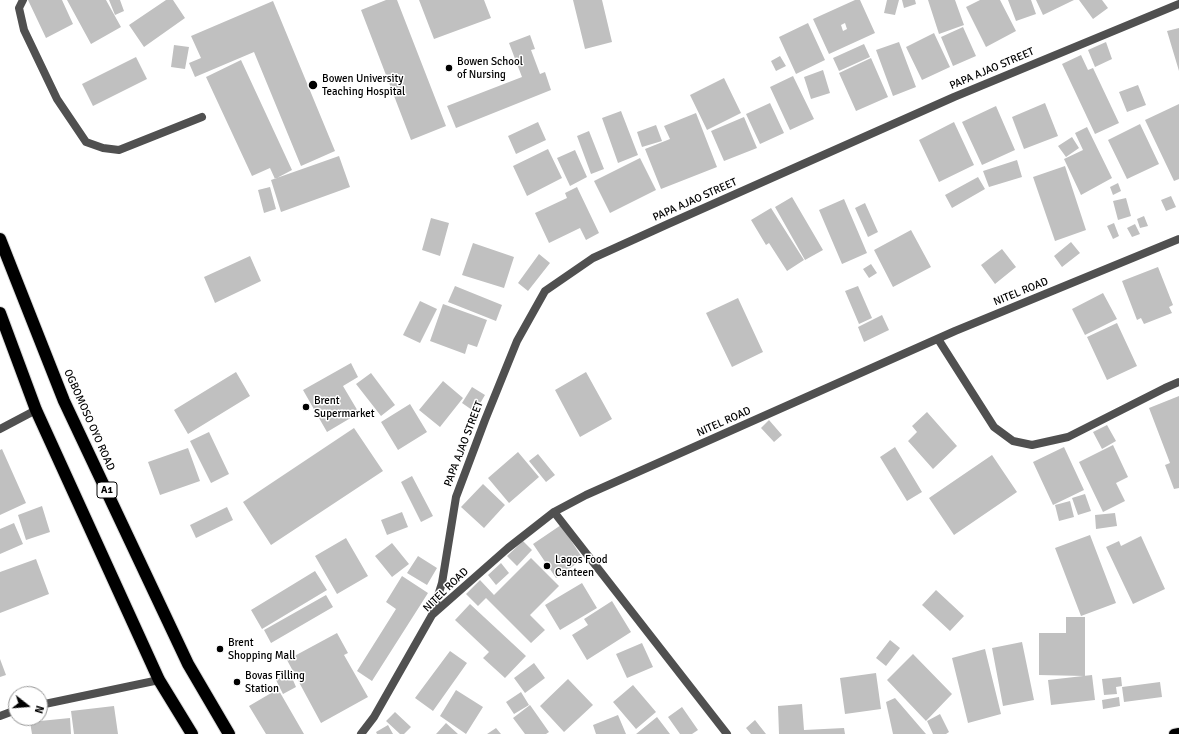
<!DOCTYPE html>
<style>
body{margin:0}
#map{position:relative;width:1179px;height:734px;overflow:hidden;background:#fff;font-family:Signika,sans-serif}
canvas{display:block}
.north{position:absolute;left:8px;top:686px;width:40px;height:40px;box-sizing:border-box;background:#fff;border:1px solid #999;border-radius:50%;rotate:107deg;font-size:11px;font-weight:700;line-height:16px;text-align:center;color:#000}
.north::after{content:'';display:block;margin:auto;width:14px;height:18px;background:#000;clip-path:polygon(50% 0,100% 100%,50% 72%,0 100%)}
</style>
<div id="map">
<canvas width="1179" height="734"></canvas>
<div class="north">N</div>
</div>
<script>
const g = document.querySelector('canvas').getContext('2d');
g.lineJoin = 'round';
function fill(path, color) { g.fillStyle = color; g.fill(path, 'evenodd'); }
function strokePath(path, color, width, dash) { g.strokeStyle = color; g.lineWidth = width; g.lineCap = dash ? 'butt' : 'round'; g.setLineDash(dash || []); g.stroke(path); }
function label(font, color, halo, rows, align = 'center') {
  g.font = font + ' Signika,sans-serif'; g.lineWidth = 3; g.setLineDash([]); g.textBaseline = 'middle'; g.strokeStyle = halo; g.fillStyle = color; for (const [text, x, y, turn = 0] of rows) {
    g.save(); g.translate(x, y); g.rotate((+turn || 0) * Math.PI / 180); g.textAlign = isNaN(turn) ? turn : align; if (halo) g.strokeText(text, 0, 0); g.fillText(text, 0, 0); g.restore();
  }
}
const building = new Path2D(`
 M28 0H62L73 24 46 38Z
 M67 0H106L121 27 91 44Z
 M109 0H120L124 11 115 15Z
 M166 0H173L185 18 144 47 129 25Z
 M386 0H397L446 126 411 140 361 10Z
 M419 0H484L491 18 434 39Z
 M573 0H602L612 42 585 49Z
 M855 0H860L875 33 829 54 813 19ZM845 23 847 29 843 31 841 25Z
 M887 0H899L895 15 884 13Z
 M902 0H915L916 4 904 8Z
 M928 0H955L964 25 939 34Z
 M980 0H1000L1016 31 986 47 966 7Z
 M1008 0H1031L1036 14 1016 21Z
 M1036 0H1074L1043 15Z
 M1079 0H1102L1108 8 1093 19Z
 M273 1 335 151 301 166 254 52 195 77 189 63 201 58 191 36Z
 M808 23 825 60 796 74 779 37Z
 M963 27 976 56 953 66 941 37Z
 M1179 28V71L1167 31Z
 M934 33 950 67 922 80 906 47Z
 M530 35 535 49 531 50 540 74 545 72 551 90 456 128 447 106 522 77 509 43Z
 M899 42 916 87 893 96 876 50Z
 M1106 42 1112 59 1095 67 1088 50Z
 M864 44 870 57 839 71 833 58Z
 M174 45 189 47 185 69 171 67Z
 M1081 55 1088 70 1093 68 1119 123 1095 134 1062 64Z
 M780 56 786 66 776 71 771 61Z
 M136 57 147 79 93 106 82 84Z
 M871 58 888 97 856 111 839 73Z
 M241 60 292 170 275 179 270 168 252 176 206 77Z
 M823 70 830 93 811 99 804 77Z
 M793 76 814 119 790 130 770 87Z
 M724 78 741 113 707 130 690 95Z
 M1138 85 1146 105 1127 112 1119 92Z
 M770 103 784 133 760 144 746 114Z
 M1045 103 1058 136 1024 149 1012 117Z
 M1179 104V179L1174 181 1145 120Z
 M996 106 1015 150 982 165 962 122Z
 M621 111 638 155 618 163 602 118Z
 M696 113 717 167 661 189 645 149 670 139 664 126Z
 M744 117 757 148 724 161 711 131Z
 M538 122 546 140 516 154 508 136Z
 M954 122 974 165 939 182 919 140Z
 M1140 124 1159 164 1127 179 1108 140Z
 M656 125 662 141 642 147 637 132Z
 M1087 127 1112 178 1081 195 1064 159 1083 150 1075 133Z
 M589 131 604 169 591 174 577 136Z
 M1072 137 1079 148 1066 157 1058 146Z
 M548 149 562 178 527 196 513 166Z
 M575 150 587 177 570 186 557 158Z
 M339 156 350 187 281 212 271 180Z
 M640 158 656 190 610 213 594 181Z
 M1017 160 1022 177 989 187 983 171Z
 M1065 166 1086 230 1055 241 1033 177Z
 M978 177 985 189 952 208 945 195Z
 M1118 183 1121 191 1113 195 1110 187Z
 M270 187 276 209 264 213 258 190Z
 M577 187 599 233 586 240 580 228 549 243 535 213 567 198 565 193Z
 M1171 196 1176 207 1166 211 1161 200Z
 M792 197 823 250 805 260 775 207Z
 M1126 198 1131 216 1118 220 1113 201Z
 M844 199 867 253 842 264 819 210Z
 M865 203 878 232 868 237 855 208Z
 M771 208 804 260 787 271 769 243 766 245 751 220Z
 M1144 216 1148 226 1140 228 1137 219Z
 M431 218 449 223 440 256 422 250Z
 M1114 223 1119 236 1113 239 1107 226Z
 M1135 224 1140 234 1132 237 1127 228Z
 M911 230 931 267 893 287 874 250Z
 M1071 242 1080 253 1062 267 1054 256Z
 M473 243 514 257 504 288 462 275Z
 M1002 249 1016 267 995 284 981 265Z
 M539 254 550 263 528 291 518 283Z
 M250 256 261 281 215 303 204 277Z
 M871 264 877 273 869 278 863 269Z
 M1158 267 1173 305 1169 307 1172 313 1144 324 1141 318 1137 320 1122 281Z
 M455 286 502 305 496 321 448 302Z
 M858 286 872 318 859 324 845 291Z
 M1103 293 1117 319 1085 335 1072 309Z
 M738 298 763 352 732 367 706 313Z
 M420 301 437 309 420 343 403 335Z
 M443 304 487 320 477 347 468 344 465 354 430 341Z
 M882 315 889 330 864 342 858 327Z
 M1117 323 1137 366 1107 380 1087 337Z
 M351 363 358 377 343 386 359 413 327 432 303 390Z
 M236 372 250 396 188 434 174 410Z
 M586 372 612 419 580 437 555 390Z
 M371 373 395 405 381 416 356 384Z
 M443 381 463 398 440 427 419 410Z
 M472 387 485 395 475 412 462 403Z
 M1179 396V488L1174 489 1165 465 1170 463 1149 408Z
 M410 404 427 432 398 450 381 422Z
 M927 412 957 446 933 469 908 441 917 432 912 426Z
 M769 420 782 435 774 442 761 428Z
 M1107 425 1116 441 1102 449 1093 432Z
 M354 428 383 471 271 545 243 502Z
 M209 432 229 474 211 483 190 441Z
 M1113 445 1128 477 1116 483 1125 501 1103 512 1079 462Z
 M895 447 922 492 907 501 880 457Z
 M1064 447 1084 490 1053 505 1033 462Z
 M188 448 200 481 160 495 148 462Z
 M2 449 26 503 0 515V450Z
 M518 452 539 477 509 503 488 478Z
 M538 454 555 475 546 482 529 461Z
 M992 455 1017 492 954 535 929 498Z
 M412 476 433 516 421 522 401 482Z
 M483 484 505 505 484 528 461 507Z
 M1085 494 1091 511 1078 515 1072 498Z
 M1070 501 1074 517 1059 521 1055 505Z
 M42 506 50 532 26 540 18 515Z
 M227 507 233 520 196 538 190 525Z
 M402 512 408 527 387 535 381 520Z
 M1115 513 1117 526 1096 529 1095 515Z
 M14 523 23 544 0 554V529Z
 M561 525 583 559 556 578 533 544Z
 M1090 535 1116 603 1081 616 1055 548Z
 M1141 536 1165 589 1133 604 1106 547 1119 541 1121 546Z
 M346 538 368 576 337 594 315 556Z
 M523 541 532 550 517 566 507 556Z
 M392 543 409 564 392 577 375 556Z
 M418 556 437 568 427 585 407 573Z
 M531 558 559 586 530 615 545 630 531 643 486 598 478 606 466 594 480 580 494 595Z
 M36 559 49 594 0 613V572Z
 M501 563 509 573 496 585 488 575Z
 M315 571 327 590 262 629 251 610Z
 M402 576 428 593 372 681 357 671 396 609 386 602Z
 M582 583 597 608 560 630 545 605Z
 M936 590 964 616 950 631 922 605Z
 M326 595 333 607 271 643 264 630Z
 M612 601 631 632 587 660 572 635 588 625 584 619Z
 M470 604 526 656 505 678 483 658 489 652 455 620Z
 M1066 617H1085V676L1039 675V633H1066Z
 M337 633 348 653 344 655 368 697 321 723 287 660Z
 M890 640 900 648 886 666 876 658Z
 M1022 642 1034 700 1003 706 992 648Z
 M642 643 653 667 627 678 616 654Z
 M985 649 1001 714 968 723 952 658Z
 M450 651 467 663 433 711 415 698Z
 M913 654 952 694 926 721 887 680Z
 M0 659 6 675 0 677Z
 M534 663 545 678 525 693 514 678Z
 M290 673 296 687 283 694 276 680Z
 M876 673 881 709 845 714 840 678Z
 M1092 675 1095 700 1051 705 1048 680Z
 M1121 677 1122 686 1116 687 1117 694 1104 695 1102 679Z
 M568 679 593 705 564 732 540 706Z
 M1160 682 1162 697 1124 702 1122 687Z
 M633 685 656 712 636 729 613 702Z
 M278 689 304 734H266L249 706Z
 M456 690 483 707 466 734 440 716Z
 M521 692 529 705 514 714 506 702Z
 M1119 697 1120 706 1103 709 1102 700Z
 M895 698 926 734H893L886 702Z
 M802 704 804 730 844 728 845 734H779L778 706Z
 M530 705 549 732 546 734H525L513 718Z
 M114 706 118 734H74L71 711Z
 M682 707 698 730 692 734H680L668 717Z
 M395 712 411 727 404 734H400L386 721Z
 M940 714 949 732 946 734H933L927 721Z
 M618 715 626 734H596L593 725Z
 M657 717 670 734H636Z
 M70 718 71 734H32L30 722Z
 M755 720 766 734H751L746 728Z
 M446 723 458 734H436Z
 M388 725 393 734H377L376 732Z
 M496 728 501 734H487Z`);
const lane = new Path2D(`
 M23 0 19 8 24 30 57 99 86 142 103 148 119 150 202 117`);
const street = new Path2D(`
 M938 339 994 427 1013 441 1032 445 1068 437 1165 388 1179 382
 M0 429 36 410
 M554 512 727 734
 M432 615 442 583 456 497 485 420 517 341 545 291 593 258 668 224 954 97 1179 4
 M40 705 159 680
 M0 716 16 710
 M361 734 374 717 432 615 508 548 554 512 586 495 955 331 1179 239`);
const primary = new Path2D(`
 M1174 734 1179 733`);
const highway = new Path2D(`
 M0 239 64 401 188 664 229 734
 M0 313 36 410 159 680 192 734`);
const markers = [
 [449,68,4,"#000"],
 [313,85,5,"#000"],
 [306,407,4,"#000"],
 [547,566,4,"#000"],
 [220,649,4,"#000"],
 [237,682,4,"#000"]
];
const shields = [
 [107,490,20]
];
const shieldNames = [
 ["A1",107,490]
];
const poiNames = [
 ["Bowen School",457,62],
 ["of Nursing",457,75],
 ["Bowen University",322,79],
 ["Teaching Hospital",322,92],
 ["Brent",314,401],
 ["Supermarket",314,414],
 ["Lagos Food",555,560],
 ["Canteen",555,573],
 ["Brent",228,643],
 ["Shopping Mall",228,656],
 ["Bovas Filling",245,676],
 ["Station",245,689]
];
const streetNames = [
 ["PAPA AJAO STREET",992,69,-23],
 ["PAPA AJAO STREET",695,200,-24],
 ["NITEL ROAD",1021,292,-22],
 ["OGBOMOSO OYO ROAD",89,420,66],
 ["NITEL ROAD",724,422,-24],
 ["PAPA AJAO STREET",464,444,-69],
 ["NITEL ROAD",446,590,-44]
];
fill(building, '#c0c0c0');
strokePath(primary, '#dbdbdb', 12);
strokePath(highway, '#dbdbdb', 14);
strokePath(lane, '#505050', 8);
strokePath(street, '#505050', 8);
strokePath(primary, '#000', 10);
strokePath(highway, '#000', 12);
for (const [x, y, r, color] of markers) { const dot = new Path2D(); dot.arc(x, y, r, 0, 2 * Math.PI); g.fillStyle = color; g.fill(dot); strokePath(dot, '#fff', 1.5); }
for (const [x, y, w] of shields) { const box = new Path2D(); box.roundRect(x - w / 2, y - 8, w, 16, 3); g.fillStyle = '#fff'; g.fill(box); strokePath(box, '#000', 1); }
label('bold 10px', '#000', null, shieldNames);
label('11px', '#000', '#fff', poiNames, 'left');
label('11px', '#000', '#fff', streetNames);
</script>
